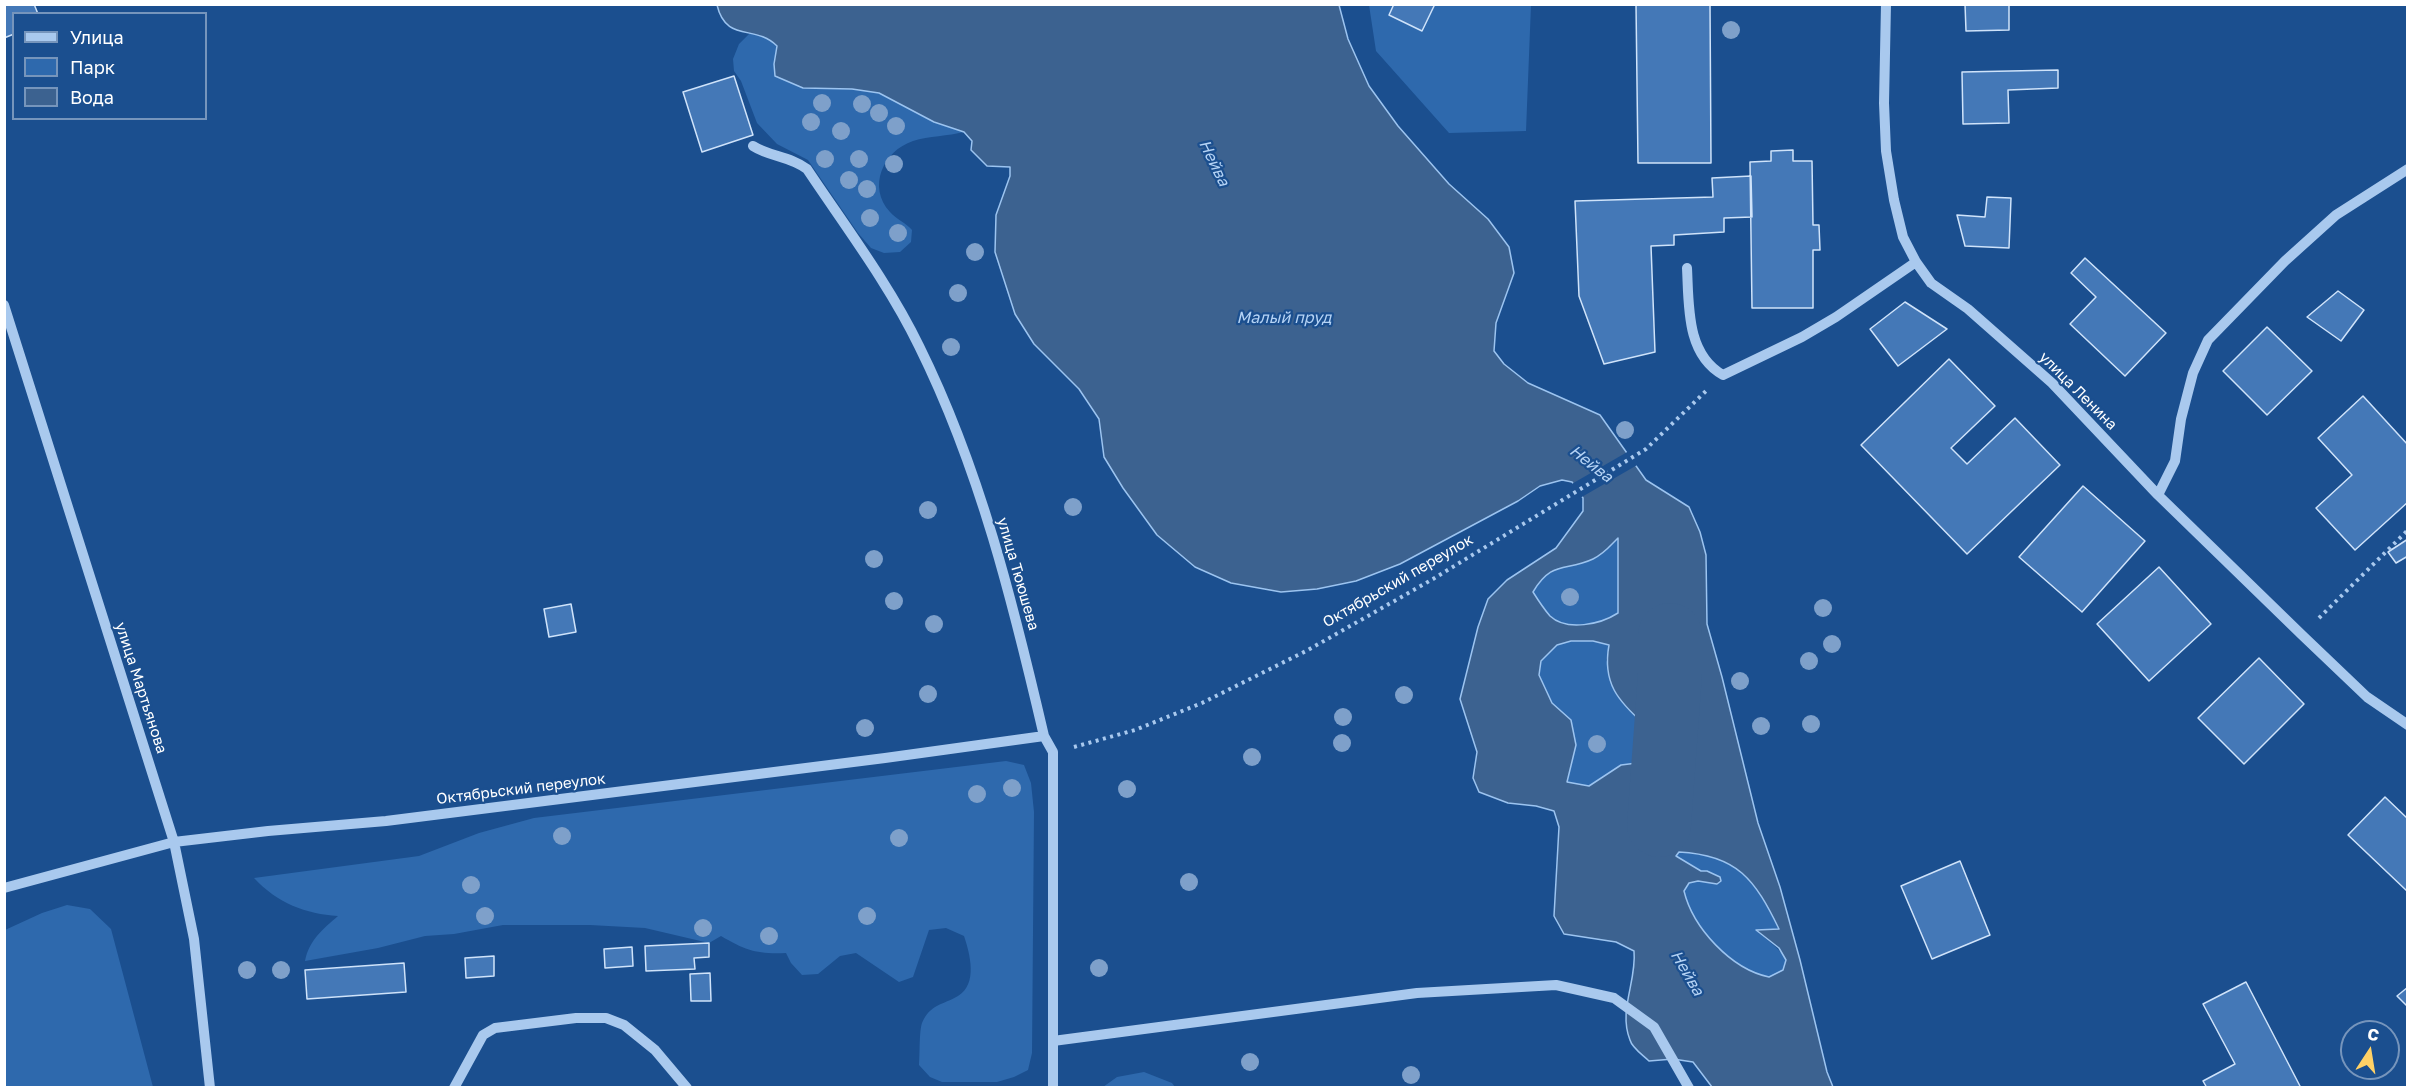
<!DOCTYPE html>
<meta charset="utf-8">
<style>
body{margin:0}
#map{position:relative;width:2412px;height:1092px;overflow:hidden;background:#1b4f8f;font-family:"Golos Text",sans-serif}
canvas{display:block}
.frame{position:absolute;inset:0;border:6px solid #fff;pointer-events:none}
.legend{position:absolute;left:12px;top:12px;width:195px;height:108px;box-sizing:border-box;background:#1b4f8f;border:2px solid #7695bc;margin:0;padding:8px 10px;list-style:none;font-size:18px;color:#fff}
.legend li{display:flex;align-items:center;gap:12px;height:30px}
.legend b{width:30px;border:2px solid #7695bc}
.north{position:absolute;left:2340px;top:1020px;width:60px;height:60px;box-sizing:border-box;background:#1b4f8f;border:2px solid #7695bc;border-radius:50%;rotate:12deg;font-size:16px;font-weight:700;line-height:24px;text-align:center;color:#fff}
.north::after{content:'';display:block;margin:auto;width:21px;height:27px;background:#ffd166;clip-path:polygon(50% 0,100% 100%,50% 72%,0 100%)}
</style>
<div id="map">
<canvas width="2412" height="1092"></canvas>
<div class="frame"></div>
<ul class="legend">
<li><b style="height:8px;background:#a9c9ee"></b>Улица</li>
<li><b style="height:16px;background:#2e69ad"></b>Парк</li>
<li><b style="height:16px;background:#3c6290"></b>Вода</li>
</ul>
<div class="north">С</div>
</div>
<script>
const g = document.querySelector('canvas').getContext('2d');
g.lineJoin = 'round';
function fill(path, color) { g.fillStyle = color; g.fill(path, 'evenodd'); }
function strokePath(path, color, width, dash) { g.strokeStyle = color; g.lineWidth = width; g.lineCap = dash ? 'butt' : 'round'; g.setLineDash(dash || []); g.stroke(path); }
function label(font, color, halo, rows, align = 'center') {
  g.font = font + ' "Golos Text",sans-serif'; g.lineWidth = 4.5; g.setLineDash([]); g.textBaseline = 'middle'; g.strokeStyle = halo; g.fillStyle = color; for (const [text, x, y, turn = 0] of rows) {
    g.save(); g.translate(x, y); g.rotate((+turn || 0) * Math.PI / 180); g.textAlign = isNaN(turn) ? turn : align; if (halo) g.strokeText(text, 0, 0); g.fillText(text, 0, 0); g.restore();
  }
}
const green = new Path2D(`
 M1369 5H1531L1526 131 1449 133 1376 51Z
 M750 33 768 36 777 46 774 64 803 88 852 89 879 93 934 122 964 132C948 136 929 136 913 141 883 151 867 187 890 212 896 219 906 223 912 230L911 242 900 252 884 253 871 248 858 233 808 160 777 144 757 123 741 81 734 71 733 59 739 44Z
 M1618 537V613C1601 624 1567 632 1550 616 1543 609 1538 600 1533 592L1541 579 1552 570 1567 566Z
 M1571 641H1593L1609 645 1606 660 1645 725H1675L1637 763 1621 765 1589 786 1566 783 1576 745 1571 720 1552 703 1539 675 1541 661 1557 645Z
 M1006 761 1024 765 1031 783 1034 812 1032 1053 1028 1070 1014 1077 997 1082H942L930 1077 919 1065C920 1054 919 1032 922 1023 930 1004 943 1005 958 996 978 984 970 954 964 936L946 928 929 930 913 977 899 982 856 953 840 956 818 974 802 975 791 963 786 953C756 954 747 951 721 936L709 943 645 928 590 925H503L454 934 425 936 378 948 305 961C309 940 323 929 338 916 306 914 277 903 254 878L419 856 479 833 534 818Z
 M1679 852C1738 855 1755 880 1779 930H1756C1767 941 1779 947 1786 960L1783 970 1769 977C1731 969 1693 928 1684 891L1689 883 1698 881 1717 884 1694 866 1675 856Z
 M67 905 90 909 111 929 153 1087H5V930L42 913Z
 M1144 1072 1172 1083 1175 1087H1103L1117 1077Z`);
const water = new Path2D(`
 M717 5H1339L1348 39 1369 86 1398 126 1449 184 1488 219 1509 247 1514 273 1496 323 1494 351 1504 364 1528 383 1600 415 1646 480 1689 507 1700 532 1706 555 1707 624 1722 677 1758 823 1780 887 1800 960 1827 1072 1833 1087H1712L1693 1062 1673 1059 1649 1061C1643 1055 1632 1048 1630 1040 1618 1010 1637 981 1634 951L1616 942 1564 934 1554 916 1559 827 1554 811 1536 806 1508 803 1479 792 1473 778 1477 752 1460 699 1478 627 1488 599 1507 580 1556 548 1583 511V498L1572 482 1562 480 1540 486 1518 501 1400 564 1356 581 1317 589 1281 592 1231 583 1195 567 1157 535 1123 488 1104 457 1099 419 1079 389 1034 344 1015 314 995 252 996 215 1010 176V167L987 166 971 150 972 141 964 132 934 122 879 93 852 89 803 88 775 76 774 64 777 46C755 24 726 43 717 5ZM1618 538V613C1601 624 1567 632 1550 616 1544 609 1538 600 1533 592 1552 560 1565 572 1593 559 1604 554 1610 546 1618 538ZM1571 641H1593L1609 645C1602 683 1618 701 1645 725H1675L1637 763 1621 765 1589 786 1567 782 1576 745 1571 720 1552 703 1539 675 1541 661 1557 645ZM1679 852C1738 855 1755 880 1779 929L1756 930 1779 948 1786 960 1783 970 1769 977C1731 969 1693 928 1684 891L1689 883 1698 881 1717 884 1721 881 1720 877 1707 871H1701L1676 856Z`);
const pier = new Path2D(`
 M1629 451 1639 464 1580 498 1570 485Z`);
const river = new Path2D(`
 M1659 825 1670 674V635`);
const building = new Path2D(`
 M4 4H34L38 14H14V34L4 38Z
 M1394 4H1435L1422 31 1389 15Z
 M1636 4H1710L1711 163H1638Z
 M1965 4H2009V30L1966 31Z
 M2058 70V88L2008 90 2009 123 1963 124 1962 72Z
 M734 76 753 135 702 152 683 92Z
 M1793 150V161H1812L1813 225H1819L1820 250H1813V308H1752L1750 162 1771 161V151Z
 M1751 176 1752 217 1724 218V232L1674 235V245L1651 246 1655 352 1604 364 1579 296 1575 201 1713 197 1712 178Z
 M1987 197 2011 198 2009 248 1965 246 1957 215 1985 217Z
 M2085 258 2166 333 2125 376 2070 324 2096 297 2071 273Z
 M2338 291 2364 310 2341 341 2307 317Z
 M1905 302 1947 329 1898 366 1870 329Z
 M2267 327 2312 371 2267 415 2223 371Z
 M1949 359 1995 406 1951 448 1967 464 2015 418 2060 465 1967 554 1861 445Z
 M2363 396 2408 445V502L2355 550 2316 508 2352 475 2318 438Z
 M2083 486 2145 541 2082 612 2019 557Z
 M2408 539V556L2396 563 2388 552Z
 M2159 567 2211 624 2149 681 2097 624Z
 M571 604 576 632 549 637 544 609Z
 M2259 658 2304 704 2244 764 2198 718Z
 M2385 797 2408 819V892L2348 835Z
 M1960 861 1990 935 1932 959 1901 886Z
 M709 943V957L694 958 695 969 646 971 645 946Z
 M632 947 633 966 605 968 604 949Z
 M494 956V976L466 978 465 958Z
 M404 963 406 992 307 999 305 970Z
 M710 973 711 1001H691L690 974Z
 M2246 982 2301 1088H2207L2203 1081 2235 1064 2203 1004Z
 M2408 987V1007L2397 996Z`);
const path = new Path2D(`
 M2319 618 2408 530
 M1074 747 1135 730 1202 703 1308 650 1433 579 1646 449 1706 391`);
const minor = new Path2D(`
 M1886 4 1884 103 1886 151 1894 200 1903 237 1916 262 1931 283 1968 309 2052 383 2158 495 2302 635 2367 697 2408 725
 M753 146C770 157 790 156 807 169 845 226 889 284 919 346 980 469 1013 603 1044 736L1053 752V1088
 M1687 268C1689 306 1686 354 1723 375L1802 337 1836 317 1916 262
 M4 305 174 842 194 939 210 1088
 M2158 495 2175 461 2181 419 2193 373 2208 340 2285 261 2336 215 2408 169
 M4 888 174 842 268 831 386 821 885 758 1044 736
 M1053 1041 1417 993 1556 985 1614 998 1654 1027 1689 1088
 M454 1088 483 1035 495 1028 576 1018H606L624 1025 655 1050 687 1088`);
const trees = [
 [1731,30],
 [822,103],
 [862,104],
 [879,113],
 [811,122],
 [896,126],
 [841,131],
 [825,159],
 [859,159],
 [894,164],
 [849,180],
 [867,189],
 [870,218],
 [898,233],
 [975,252],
 [958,293],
 [951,347],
 [1625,430],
 [1073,507],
 [928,510],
 [874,559],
 [1570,597],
 [894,601],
 [1823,608],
 [934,624],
 [1832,644],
 [1809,661],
 [1740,681],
 [928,694],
 [1404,695],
 [1343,717],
 [1811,724],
 [1761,726],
 [865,728],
 [1342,743],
 [1597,744],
 [1252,757],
 [1012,788],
 [1127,789],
 [977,794],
 [562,836],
 [899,838],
 [1189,882],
 [471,885],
 [485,916],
 [867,916],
 [703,928],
 [769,936],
 [1099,968],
 [247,970],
 [281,970],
 [1250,1062],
 [1411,1075]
];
const streetNames = [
 ["улица Ленина",2078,391,45],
 ["улица Тююшева",1018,574,74],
 ["Октябрьский переулок",1398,581,-30],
 ["улица Мартьянова",141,688,72],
 ["Октябрьский переулок",521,789,-7]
];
const waterNames = [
 ["Нейва",1214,163,64],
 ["Малый пруд",1284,318],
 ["Нейва",1591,464,38],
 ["Нейва",1687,973,60]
];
fill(green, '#2e69ad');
fill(water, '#3c6290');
strokePath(water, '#9cc4f0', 1.5);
fill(pier, '#1b4f8f');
strokePath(river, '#3c6290', 64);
fill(building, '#4478b7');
strokePath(building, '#cfe3fa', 1.5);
strokePath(path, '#a9c9ee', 4, [3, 4.5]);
strokePath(minor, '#a9c9ee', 10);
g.fillStyle = '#7ea0ca';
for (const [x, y] of trees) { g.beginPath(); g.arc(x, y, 9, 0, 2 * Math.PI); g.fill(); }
label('15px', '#fff', '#1b4f8f', streetNames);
label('italic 16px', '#b5d3f5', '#1b4f8f', waterNames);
</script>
